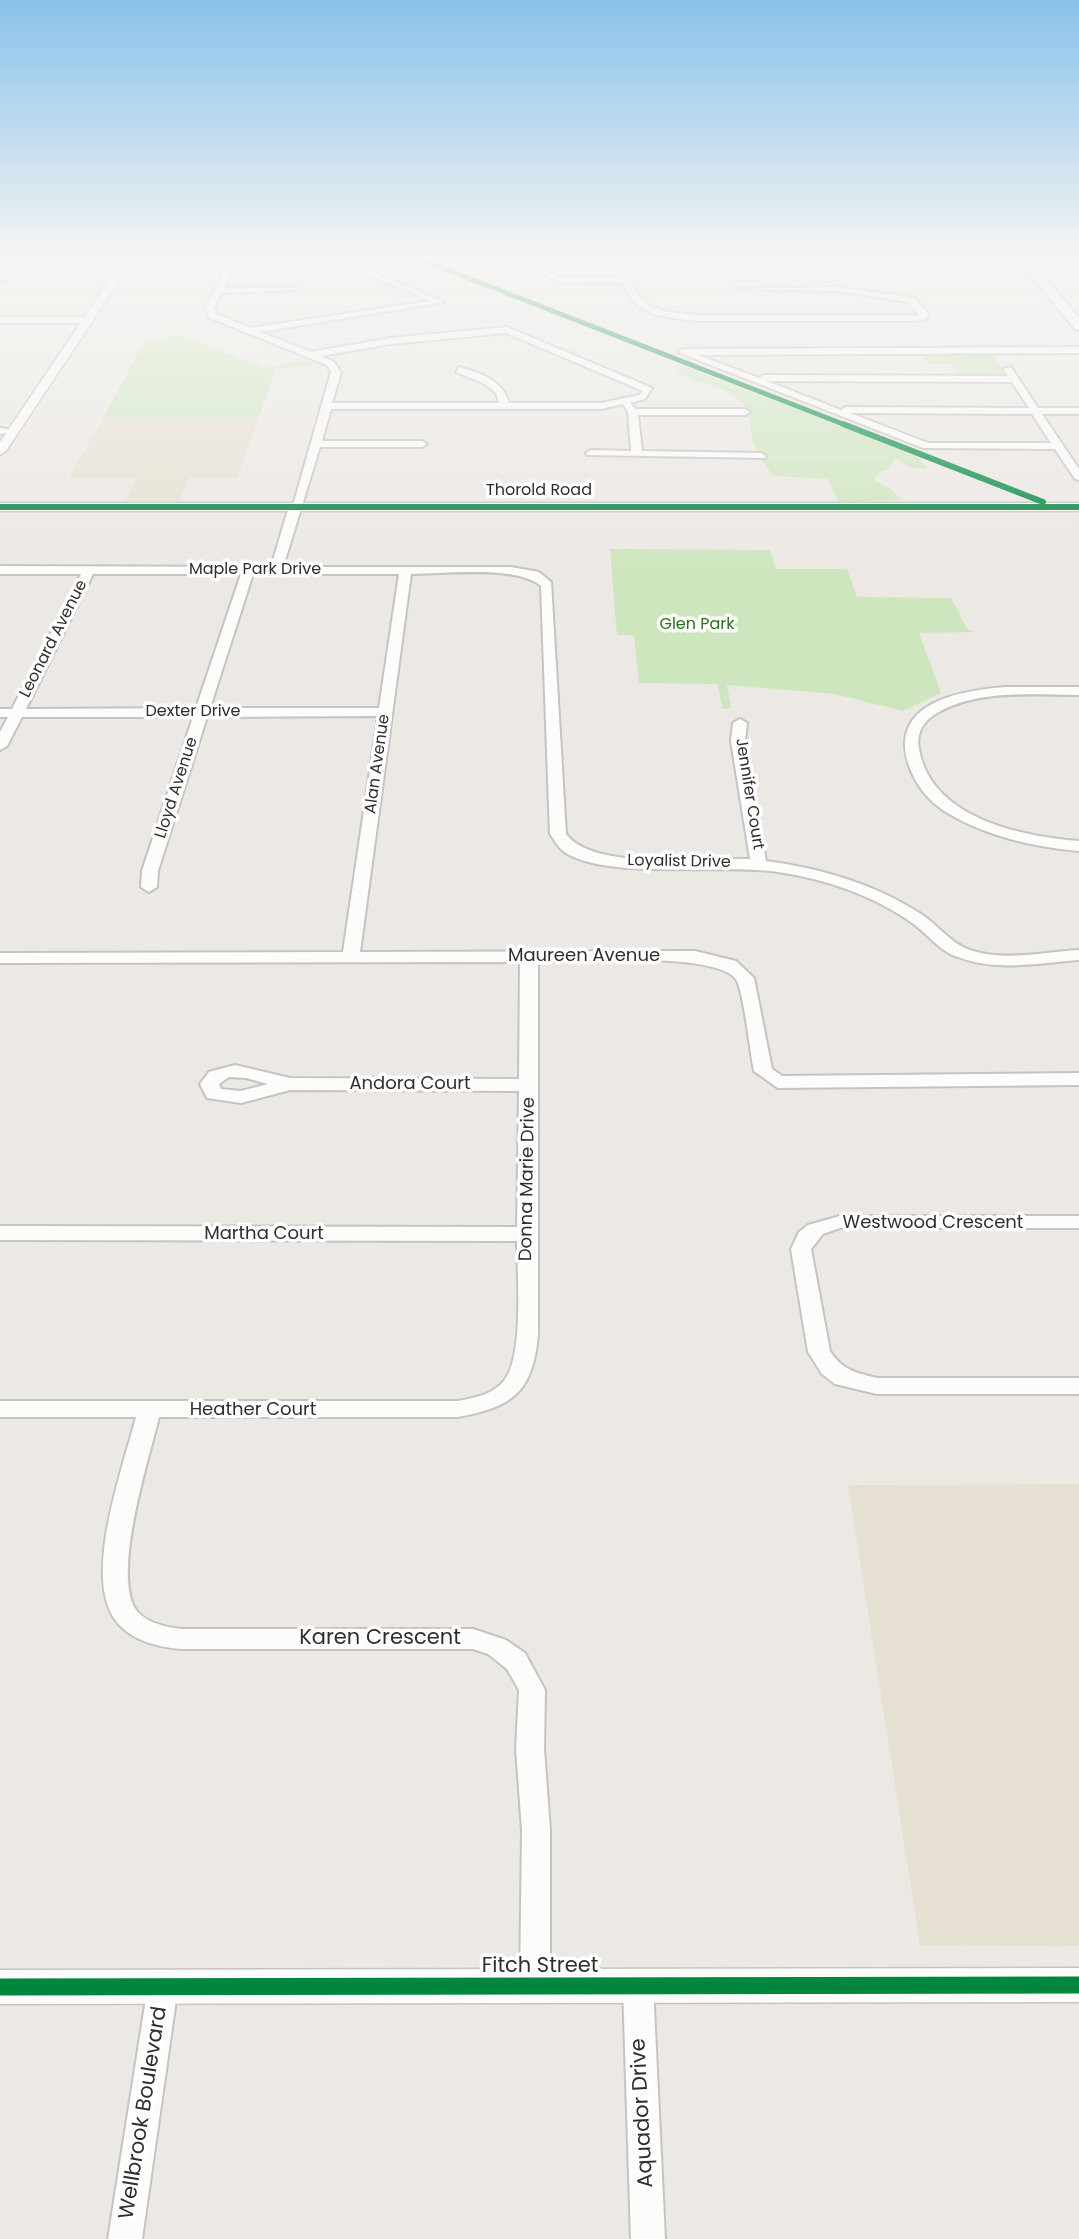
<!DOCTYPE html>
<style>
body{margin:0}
canvas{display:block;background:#ece8e4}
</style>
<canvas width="1079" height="2239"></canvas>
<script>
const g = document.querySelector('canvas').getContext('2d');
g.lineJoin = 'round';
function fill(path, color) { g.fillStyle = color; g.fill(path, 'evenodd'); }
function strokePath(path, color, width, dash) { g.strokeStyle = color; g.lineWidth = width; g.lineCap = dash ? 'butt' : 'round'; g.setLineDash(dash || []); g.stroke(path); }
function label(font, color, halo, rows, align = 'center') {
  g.font = font + ' Poppins,sans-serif'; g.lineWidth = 7; g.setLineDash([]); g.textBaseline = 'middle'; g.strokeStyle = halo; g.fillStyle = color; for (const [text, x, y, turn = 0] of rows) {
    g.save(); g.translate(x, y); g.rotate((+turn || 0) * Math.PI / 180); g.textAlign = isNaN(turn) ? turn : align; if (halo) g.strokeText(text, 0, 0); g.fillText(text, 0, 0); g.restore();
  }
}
const education = new Path2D(`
 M104 417H259L237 478H189L179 501H126L136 478H69Z
 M1079 1484V1946L920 1945 848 1485Z`);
const green = new Path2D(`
 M179 335 265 368 304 360 317 365 276 369 259 417H104L144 342Z
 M921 351 991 352 1007 375 959 377 952 364H927Z
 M683 366 863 435 918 458 928 469 910 468 897 459 894 460 888 470 880 472 874 480 891 489 902 500 838 502 828 479 774 476C765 467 753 446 751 432 749 421 750 411 741 402 724 384 695 385 676 371Z
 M610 549 770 550 776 569H847L857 597 951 598 967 629 974 632 919 633 941 693 903 711 835 694 727 685 731 708 722 709 718 684 639 683 634 635H617Z`);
const minor = new Path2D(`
 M17 260 126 261 130 263 20 265 7 280H0V276Z
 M230 260H238L224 288H294L298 290 221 293 214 308 217 314 250 328 430 301 334 260H344L444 302 260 332 311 352 391 338 507 327 652 388 645 399 630 403 636 409H745L750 412 745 415H638L642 451 761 453 766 456 765 458 587 455 586 453 591 450 631 451 628 412 623 404 601 409H331L322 441H422L427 444 422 447H320L283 567H511L539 572 551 582 566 834C593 871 706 858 750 859L731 741 733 723 740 719 747 723 745 741 766 861C820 868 875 884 921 914 939 926 952 945 973 951 1006 961 1045 952 1079 950V960C1039 963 996 972 958 957 939 951 927 933 911 922 872 895 825 879 778 872 724 863 605 881 563 851 558 847 554 839 550 834L541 586C516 565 445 574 411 574L360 952 695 951 736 961 754 978 772 1069 782 1076 1079 1073V1085L778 1088 754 1071C750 1051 744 996 737 981 722 951 572 961 538 962V1334C533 1392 513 1407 458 1417H159C148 1462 117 1558 132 1602 138 1621 164 1627 181 1629H473L506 1640 525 1653 545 1690 544 1749 550 1830V1985L546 1995 535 1999 524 1995 520 1985 522 1830 516 1749 519 1690 507 1669 488 1654 473 1649H181C157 1647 128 1640 114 1618 84 1572 123 1468 136 1417H0V1401H458C474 1398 491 1395 503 1382 525 1358 517 1273 517 1241L0 1240V1226L517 1227 519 1091 290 1090 241 1103 207 1098 200 1084 209 1072 235 1065 290 1078 519 1079 520 962 0 963V953L343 952 378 716 207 717 158 871 157 887 149 892 141 887 142 871 193 717H22L7 746 0 750V732L8 717H0V709H12L81 574H0V566L271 567 287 513 294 502 331 372 327 365 210 318 206 308ZM506 333 643 391 639 395 601 403H509C503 380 480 373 459 367L456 372 485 384 496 393 499 403H332L341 372 333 361 320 356 391 344ZM93 574H241L196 708 26 709ZM253 574H399L379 708H210ZM229 1077 246 1078 268 1084 241 1091 221 1089 219 1084Z
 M507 260H517L562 278H621L618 260 1033 266 1029 268 627 263C635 310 656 312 699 315H919L908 302 838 291 735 289 838 287 914 298 928 313 926 319 912 321H699C668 318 635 317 623 283L561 282Z
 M0 317H88L92 320 88 323H0Z
 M1079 347V353L698 355 759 378 764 375 1008 376 1003 369 1011 367 1038 408H1079V414H1042L1079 469V480L1075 479 1055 449 923 448 678 352 683 349ZM767 381 1012 382 1029 408 846 407 841 410ZM850 413 1032 414 1051 443H928Z
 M0 428 18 431 0 434Z
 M1004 687H1079V695C1032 695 979 689 937 713 923 721 916 733 919 749 931 818 1019 836 1079 841V851C1034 847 985 836 946 812 927 800 915 784 908 763 890 702 960 691 1004 687Z
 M840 1216H1079V1228H840L823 1234 811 1249 830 1351C842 1370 856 1373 877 1378H1079V1394H877L835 1384 822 1374 808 1352 791 1249 799 1232 808 1225Z
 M163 1972 174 1976 178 1986 142 2239H108L148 1986 152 1976Z
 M638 1972 649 1976 653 1986 665 2239H631L623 1986 627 1976Z`);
const tertiary = new Path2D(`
 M123 260H133L6 451 0 455V442Z
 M0 503H1079V511H0Z
 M1079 1968V2002L0 2004V1970Z`);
const secondary = new Path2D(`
 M1019 260H1030L1079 318V330L1075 329Z`);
const cyclewayFar2 = new Path2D(`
 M422 260 848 426`);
const cyclewayFar1 = new Path2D(`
 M843 424 1043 502
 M0 507H1079`);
const cycleway = new Path2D(`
 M0 1987 1079 1985`);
const farStreetnames = [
 ["Thorold Road",539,491],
 ["Maple Park Drive",255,570],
 ["Leonard Avenue",54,639,-63],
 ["Dexter Drive",193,712],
 ["Alan Avenue",378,764,-82],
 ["Lloyd Avenue",177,788,-72],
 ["Jennifer Court",749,794,81],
 ["Loyalist Drive",679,862,1]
];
const farParknames = [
 ["Glen Park",697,625]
];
const streetNames = [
 ["Maureen Avenue",584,956],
 ["Andora Court",410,1084],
 ["Donna Marie Drive",528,1179,-89],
 ["Westwood Crescent",933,1223],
 ["Martha Court",264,1234],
 ["Heather Court",253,1410]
];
const nearStreetnames = [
 ["Karen Crescent",380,1639],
 ["Fitch Street",540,1967],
 ["Wellbrook Boulevard",144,2113,-81],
 ["Aquador Drive",643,2113,-93]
];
fill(education, '#e6e0d3');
fill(green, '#cee6be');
strokePath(minor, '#c5c4c5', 4);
strokePath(tertiary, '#c5c4c5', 3);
strokePath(secondary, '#c5c4c5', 4);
fill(minor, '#fcfcfb');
fill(tertiary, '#fcfcfb');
fill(secondary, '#fcfcfb');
strokePath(cyclewayFar2, '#00873e', 5);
strokePath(cyclewayFar1, '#00873e', 6);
strokePath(cycleway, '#00873e', 17);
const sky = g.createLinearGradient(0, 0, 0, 573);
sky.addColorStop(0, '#88c2ea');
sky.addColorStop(0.45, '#f6f5f3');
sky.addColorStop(1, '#f6f5f300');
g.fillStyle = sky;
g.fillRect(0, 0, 1079, 573);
label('16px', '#2e2e2e', '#fff', farStreetnames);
label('16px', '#2c6e1b', '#fff', farParknames);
label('18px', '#2e2e2e', '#fff', streetNames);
label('21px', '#2e2e2e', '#fff', nearStreetnames);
</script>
